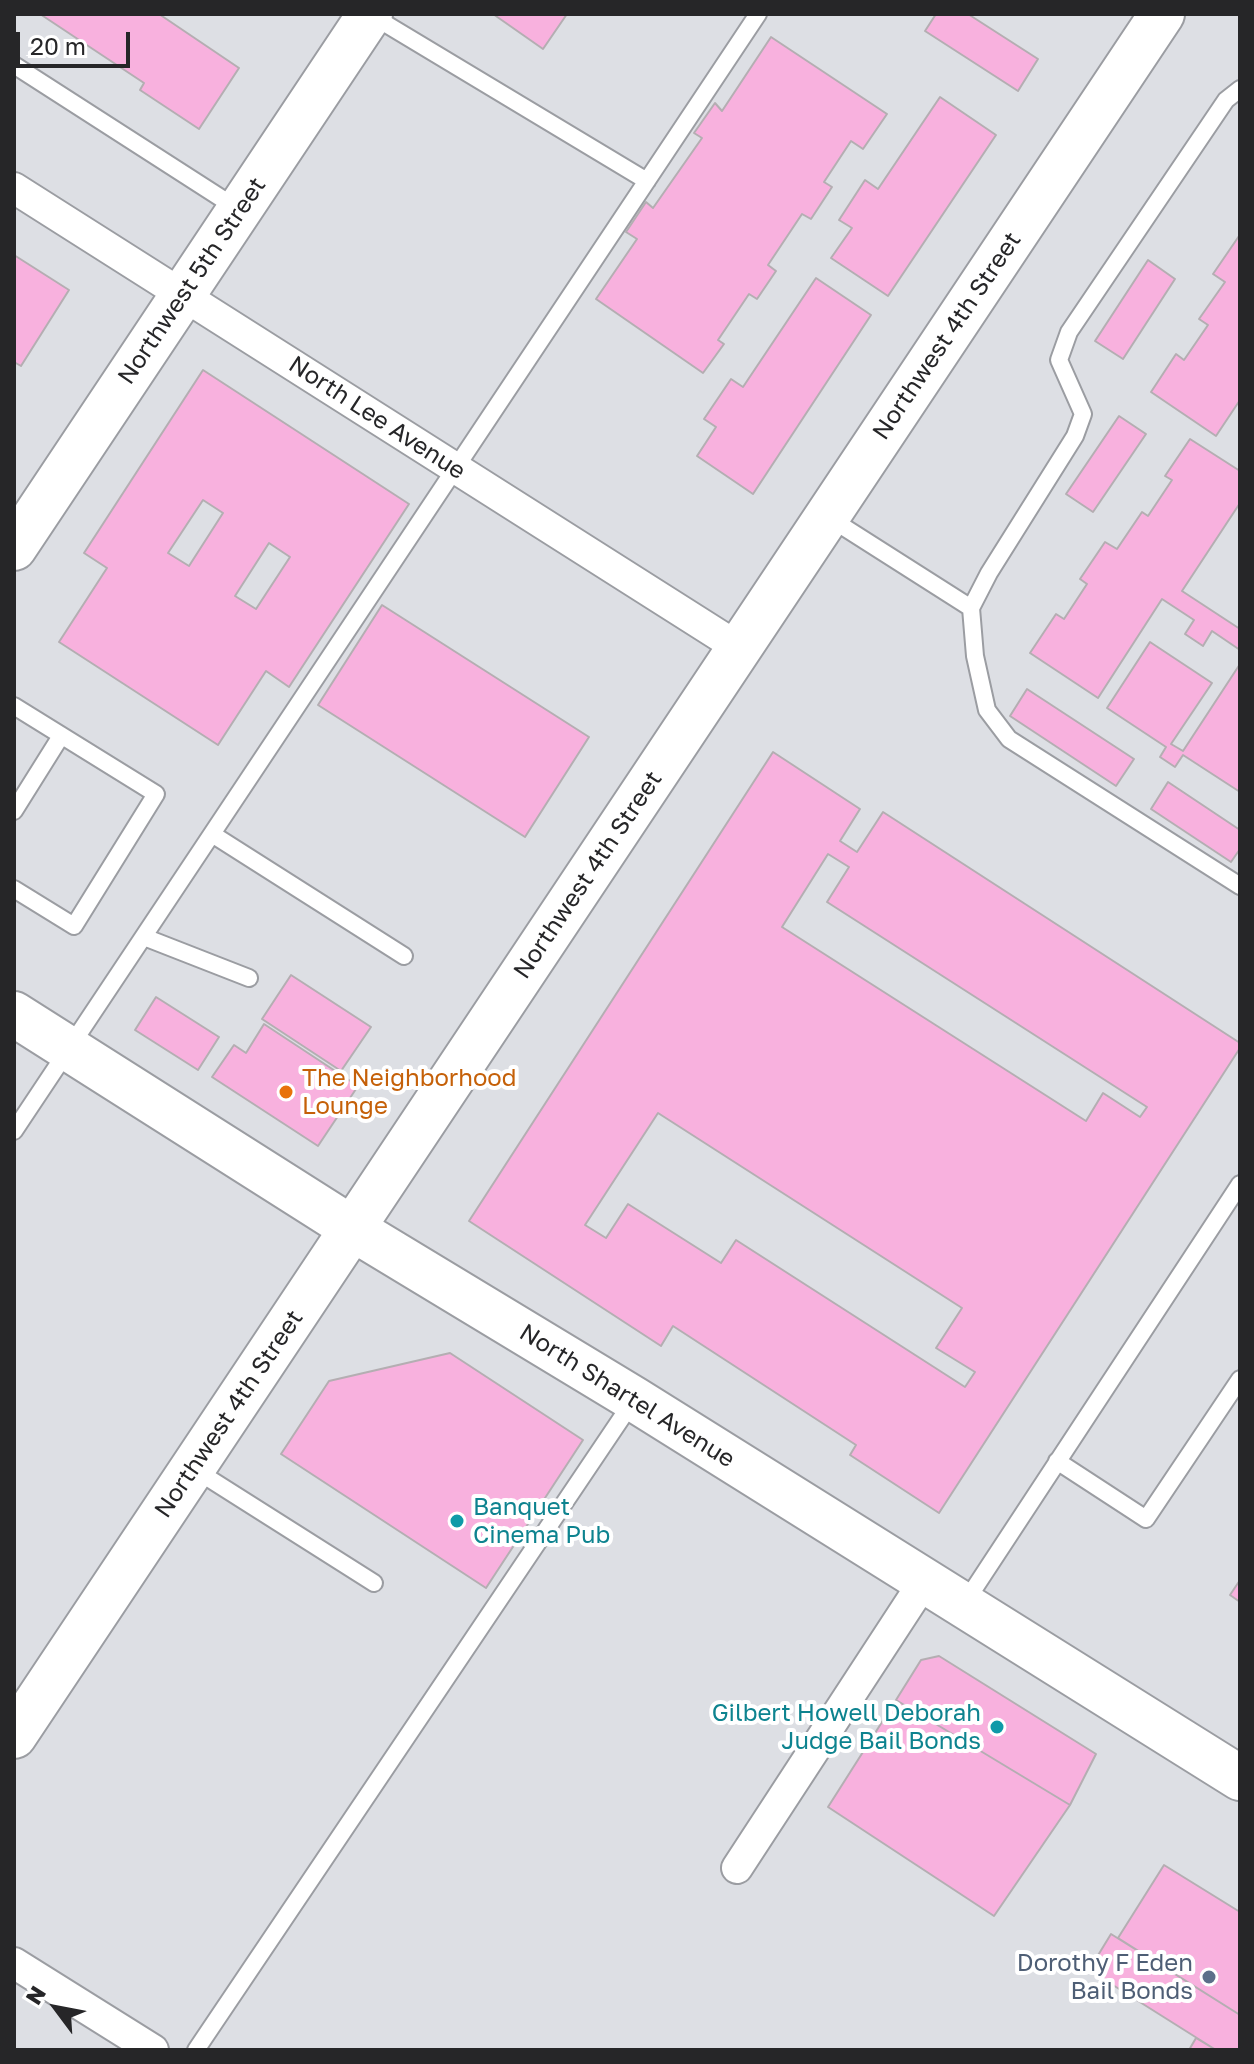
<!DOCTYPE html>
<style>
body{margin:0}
#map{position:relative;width:1254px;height:2064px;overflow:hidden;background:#dddfe4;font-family:"Golos Text",sans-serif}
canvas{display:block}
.frame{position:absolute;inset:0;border:16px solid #262628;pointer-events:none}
.north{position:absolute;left:16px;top:1968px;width:80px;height:80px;-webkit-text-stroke:6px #fff;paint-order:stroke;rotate:302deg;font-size:22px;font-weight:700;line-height:32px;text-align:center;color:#262628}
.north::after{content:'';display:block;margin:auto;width:28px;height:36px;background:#262628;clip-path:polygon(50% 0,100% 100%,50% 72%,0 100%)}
.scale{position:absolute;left:16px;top:32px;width:114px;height:36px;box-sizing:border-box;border:4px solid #262628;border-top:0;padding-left:10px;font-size:24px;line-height:28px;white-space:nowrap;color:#262628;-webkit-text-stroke:6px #fff;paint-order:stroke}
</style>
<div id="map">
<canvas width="1254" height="2064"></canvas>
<div class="frame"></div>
<div class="north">N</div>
<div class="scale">20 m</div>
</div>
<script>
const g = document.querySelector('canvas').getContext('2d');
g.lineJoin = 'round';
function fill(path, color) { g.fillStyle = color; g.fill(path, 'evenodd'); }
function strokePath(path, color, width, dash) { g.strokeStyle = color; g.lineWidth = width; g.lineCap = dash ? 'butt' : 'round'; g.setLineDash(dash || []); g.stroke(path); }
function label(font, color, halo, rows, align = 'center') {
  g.font = font + ' "Golos Text",sans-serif'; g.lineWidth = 8; g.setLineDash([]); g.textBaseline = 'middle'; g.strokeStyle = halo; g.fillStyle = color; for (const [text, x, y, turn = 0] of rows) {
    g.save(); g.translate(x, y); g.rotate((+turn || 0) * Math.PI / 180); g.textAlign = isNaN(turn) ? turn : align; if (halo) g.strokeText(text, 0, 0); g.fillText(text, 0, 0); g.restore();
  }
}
const building = new Path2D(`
 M40 14H159L239 68 199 129 140 90 144 83Z
 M493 14H567L543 49Z
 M936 14H968L1038 59 1018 91 925 31Z
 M771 37 887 114 863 149 851 141 824 182 832 187 811 219 802 214 768 265 776 271 757 299 749 294 718 340 724 344 703 373 596 299 637 239 626 232 646 202 653 208 702 138 694 133 715 103 722 111Z
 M940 97 996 135 888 296 831 258 852 228 839 220 865 180 878 189Z
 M1239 236 1240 400 1216 436 1151 392 1176 354 1184 360 1208 325 1199 319 1225 282 1213 274Z
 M14 255 69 290 21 366 14 362Z
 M1148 260 1175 279 1123 359 1095 341Z
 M816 278 871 315 753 494 697 456 716 427 704 419 731 379 743 387Z
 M203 370 409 504 289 687 266 671 218 745 59 642 107 568 84 553ZM203 500 223 513 189 566 168 553ZM269 543 290 557 256 609 235 596Z
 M1119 416 1146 434 1093 512 1066 494Z
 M1190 439 1240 471V503L1182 591 1240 629V650L1212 631 1203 646 1185 634 1194 620 1162 599 1098 698 1030 653 1056 614 1064 619 1087 584 1080 579 1105 542 1117 549 1142 512 1148 516 1172 480 1165 476Z
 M382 605 589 737 525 837 318 705Z
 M1150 642 1212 683 1171 744 1183 751 1240 664V792L1183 755 1175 767 1160 757 1166 747 1107 708Z
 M1027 689 1134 759 1116 786 1010 716Z
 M773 752 860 809 840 841 857 852 883 812 1240 1043V1048L939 1513 850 1455 856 1445 673 1326 661 1346 469 1221ZM828 854 849 867 827 902 1147 1107 1140 1117 1103 1093 1086 1121 782 927ZM658 1113 962 1308 936 1348 975 1372 965 1387 736 1240 721 1263 628 1204 606 1238 585 1225Z
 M1168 782 1240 830V849L1231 862 1151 809Z
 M291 975 371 1027 341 1071 262 1019Z
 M156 997 219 1037 198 1070 135 1030Z
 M264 1024 358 1086 318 1146 212 1077 234 1045 246 1053Z
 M450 1353 583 1440 486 1588 281 1454 329 1381Z
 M1240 1580V1602L1230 1595Z
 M939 1656 1096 1754 1070 1805 896 1700 921 1660Z
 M896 1700 1070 1805 994 1916 828 1807Z
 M1164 1865 1240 1912V2015L1118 1938Z
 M1111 1934 1240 2015V2050H1216L1089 1970Z
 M1196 2038 1216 2050H1189Z`);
const lane = new Path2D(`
 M371 15 647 181
 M14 65 238 209
 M828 517 971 608 975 656 987 710 1009 739 1240 886
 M971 608 989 573 1075 436 1083 414 1059 360 1069 332 1226 100 1240 89
 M14 706 156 794 74 926 14 889
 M14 811 61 736
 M212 834 404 956
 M144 937 249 978
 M14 1131 758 14
 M1057 1461 1146 1519 1240 1379
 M194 1469 374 1583
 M964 1604 1240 1184
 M196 2050 633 1401`);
const street = new Path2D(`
 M14 188 739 648
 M737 1868 925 1580
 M14 1963 153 2050`);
const secondary = new Path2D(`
 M14 548 370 14
 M14 1014 353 1229 634 1399 1240 1778
 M14 1736 1162 14`);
const markers = [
 [286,1092,8,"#e8710a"],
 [457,1521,8,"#0f9aa8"],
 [997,1727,8,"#0f9aa8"],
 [1209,1977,8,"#5c6f8a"]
];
const streetNames = [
 ["Northwest 5th Street",192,281,-56],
 ["Northwest 4th Street",947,336,-56],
 ["North Lee Avenue",377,418,33],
 ["Northwest 4th Street",588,875,-56],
 ["North Shartel Avenue",627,1396,32],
 ["Northwest 4th Street",229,1414,-56]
];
const foodNames = [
 ["The Neighborhood",302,1078],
 ["Lounge",302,1106]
];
const cultureNames = [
 ["Banquet",473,1507],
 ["Cinema Pub",473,1535],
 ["Gilbert Howell Deborah",981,1713,"right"],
 ["Judge Bail Bonds",981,1741,"right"]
];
const serviceNames = [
 ["Dorothy F Eden",1193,1963],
 ["Bail Bonds",1193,1991]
];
fill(building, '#f8b1de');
strokePath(building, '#b4aeb2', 2);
strokePath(lane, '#9b9da2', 20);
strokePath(street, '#9b9da2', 34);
strokePath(secondary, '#9b9da2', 48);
strokePath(lane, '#fff', 16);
strokePath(street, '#fff', 30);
strokePath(secondary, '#fff', 44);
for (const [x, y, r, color] of markers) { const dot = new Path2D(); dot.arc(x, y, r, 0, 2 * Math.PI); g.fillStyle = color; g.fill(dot); strokePath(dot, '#fff', 3); }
label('24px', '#262628', '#fff', streetNames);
label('24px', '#c56008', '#fff', foodNames, 'left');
label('24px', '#0d838f', '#fff', cultureNames, 'left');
label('24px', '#4e5e75', '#fff', serviceNames, 'right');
</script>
